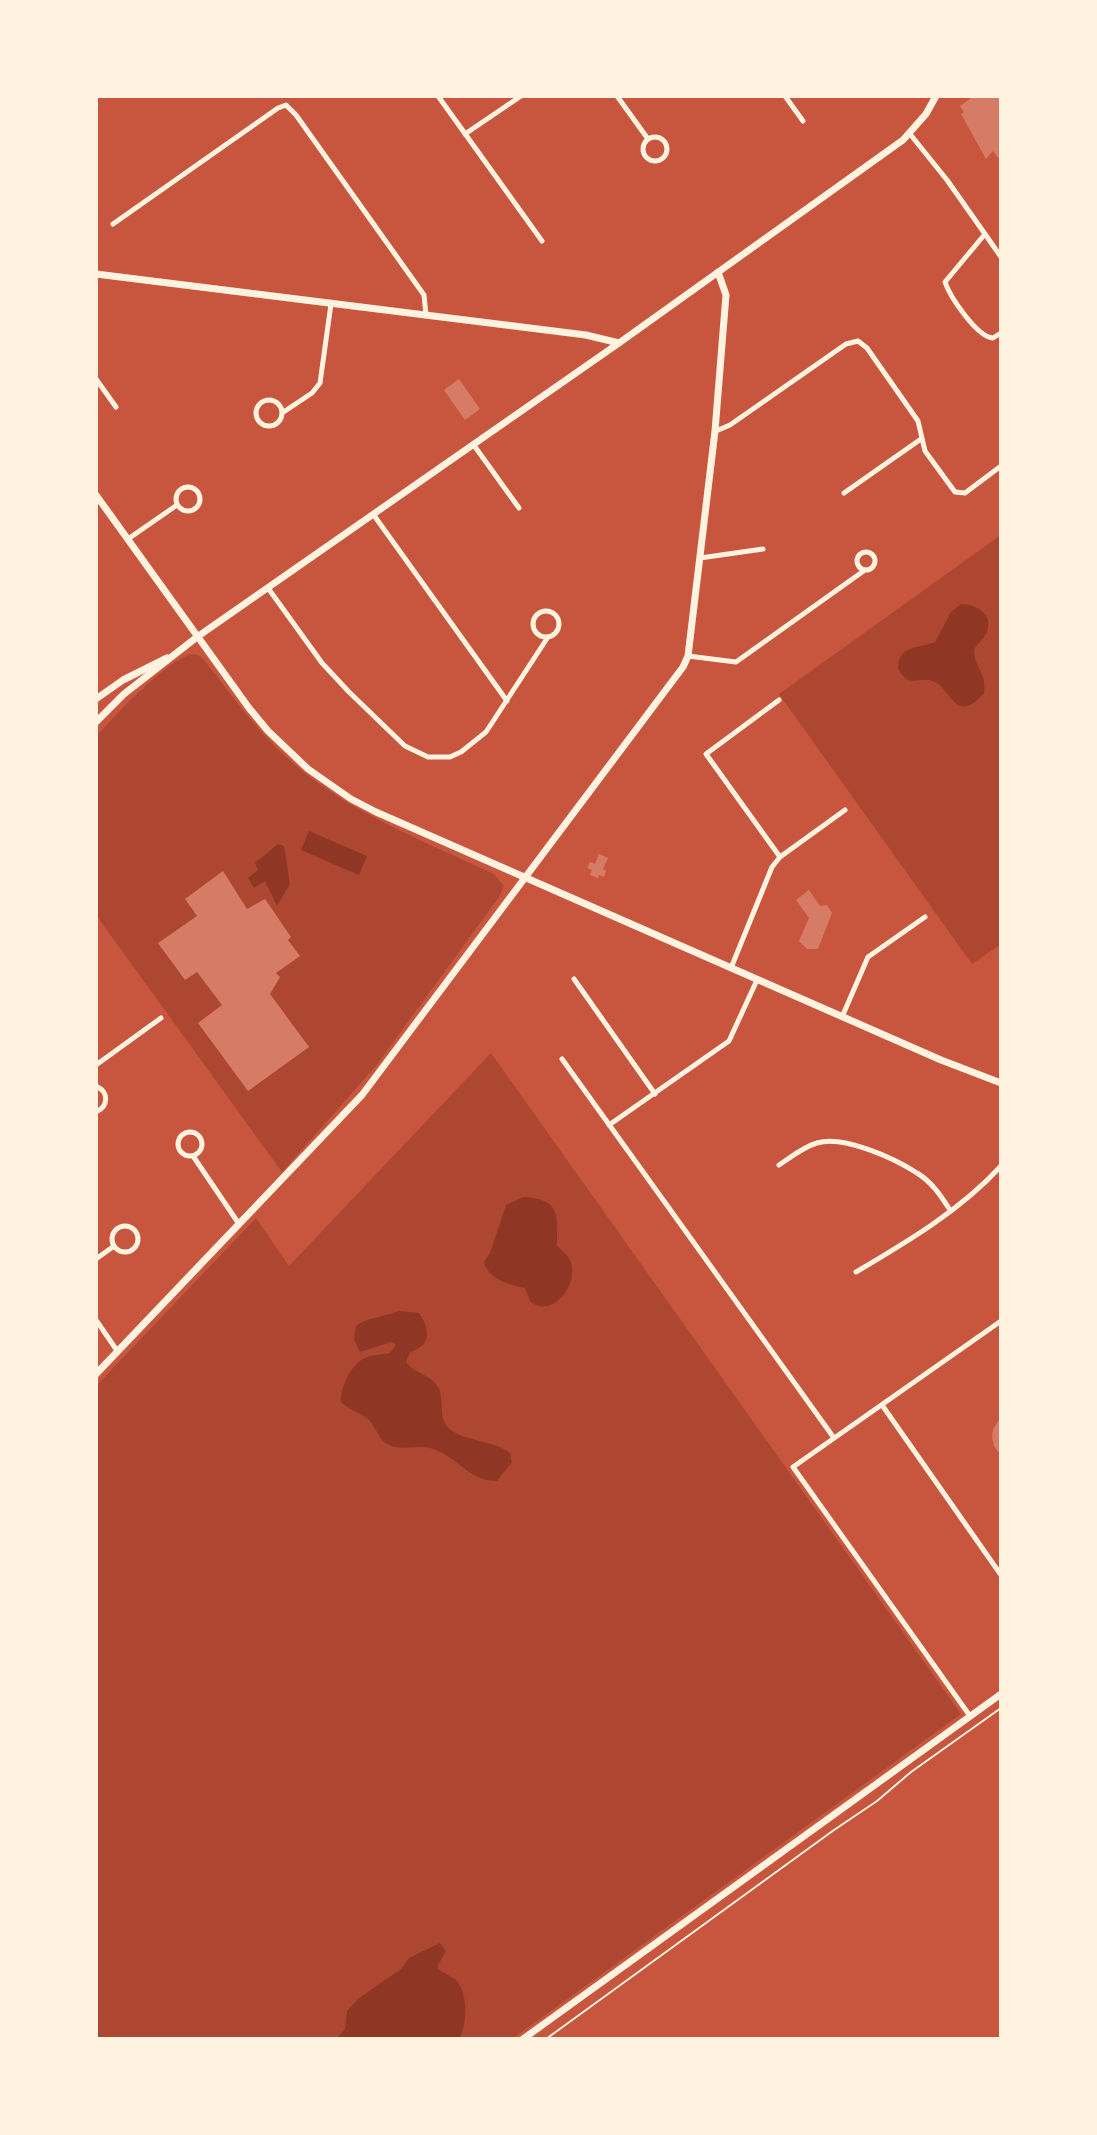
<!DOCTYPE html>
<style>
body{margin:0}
#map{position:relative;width:1097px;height:2135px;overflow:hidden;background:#c8553d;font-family:Mulish,sans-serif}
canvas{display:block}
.frame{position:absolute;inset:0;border:98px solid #fff3e0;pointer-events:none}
</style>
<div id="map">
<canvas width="1097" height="2135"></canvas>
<div class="frame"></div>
</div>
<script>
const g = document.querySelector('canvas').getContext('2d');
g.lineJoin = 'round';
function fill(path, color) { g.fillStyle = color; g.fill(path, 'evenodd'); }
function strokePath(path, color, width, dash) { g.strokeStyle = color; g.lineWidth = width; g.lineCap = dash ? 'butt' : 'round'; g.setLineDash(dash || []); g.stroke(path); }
const green = new Path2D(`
 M1001 535V944L972 964 779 694Z
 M192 654 198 655 205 661C230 693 254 728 285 756 344 811 422 840 494 874L504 886 499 897 375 1067 282 1172 96 915V737C114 716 167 660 192 654Z
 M491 1053 961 1714 512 2039H96V1386L256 1218 289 1266Z`);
const water = new Path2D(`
 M961 604C977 604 995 615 986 634 983 640 977 643 974 650 974 668 987 672 984 693 956 725 952 691 935 682 920 674 909 691 898 668 899 645 917 649 935 642L951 612Z
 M309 831 367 856 359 875 301 850Z
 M278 844 284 846 290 884 277 906 265 881 254 888 248 878 258 870 255 863Z
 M523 1197C562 1199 557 1216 557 1246 561 1250 567 1254 570 1260 580 1281 556 1316 534 1304 528 1301 528 1293 525 1288 509 1285 488 1279 484 1262L490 1253 506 1205Z
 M399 1311 419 1313C431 1330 431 1346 410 1352L406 1362C414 1374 432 1374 439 1389 445 1403 437 1419 451 1430 468 1442 493 1440 510 1453L512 1462 497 1481C472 1482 458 1459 436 1450 418 1442 403 1453 387 1444 378 1439 376 1426 368 1419 359 1412 349 1410 341 1402 340 1388 351 1364 365 1358 373 1354 382 1355 390 1353L396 1345 391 1342 360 1352 354 1339 356 1326C367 1317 385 1317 399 1311Z
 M440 1943 446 1951 438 1965V1969C444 1974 450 1975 456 1980 468 1992 468 2025 459 2039H336L345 2029 347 2011 359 1998 401 1969 409 1958Z`);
const building = new Path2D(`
 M974 96H1001V156L998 158 993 151 986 159 961 114 964 112 960 106Z
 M459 379 480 409 465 420 444 390Z
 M599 854 608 858 603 869 606 871 604 877 599 875 598 878 590 875 592 870 587 868 590 862 595 864Z
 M223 871 247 909 265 899 291 937 288 940 300 956 276 973 280 977 270 994 309 1047 248 1091 198 1023 222 1005 197 972 185 980 158 943 197 916 185 899Z
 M809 890 820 906 827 905 832 913 818 949H807L799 941 809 918 796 900Z
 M1001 1417V1456L994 1446 992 1437 993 1429Z`);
const path = new Path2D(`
 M546 2039 834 1830 877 1801 911 1772 1001 1708`);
const minor = new Path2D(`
 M438 96 542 241
 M617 96 648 139
 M785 96 803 121
 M465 134 521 96
 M910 134 947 180 985 234
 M643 149a12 12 0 1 1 24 0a12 12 0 1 1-24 0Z
 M113 224 278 108 286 105 296 115 424 295 426 315
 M1001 257 985 234 945 282C950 297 977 337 993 338L1001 333
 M96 379 116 407
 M256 413a13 13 0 1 1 26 0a13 13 0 1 1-26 0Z
 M282 413 312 393 320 383 331 304
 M716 431 730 425 846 344 858 341 867 348 918 421 925 451 955 492 965 493 1001 466
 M473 444 519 508
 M176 499a12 12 0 1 1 24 0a12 12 0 1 1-24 0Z
 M844 493 921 439
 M373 514 507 701
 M128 539 177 505
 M857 561a9 9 0 1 1 18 0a9 9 0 1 1-18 0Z
 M700 558 763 549
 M268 588 322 663 349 692 405 746 428 757H450L461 752 486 732 548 637
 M533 624a13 13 0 1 1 26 0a13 13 0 1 1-26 0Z
 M688 656 736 662 865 570
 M779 700 706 754 780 857
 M731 968 772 867 780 857 845 810
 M574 979 655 1094
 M842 1017 868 957 925 917
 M562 1059 834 1438
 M96 1065 161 1018
 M96 1086C109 1092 109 1106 96 1112
 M609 1125 729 1041 757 980
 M178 1144a12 12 0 1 1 24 0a12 12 0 1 1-24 0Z
 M193 1156 239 1224
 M779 1165C791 1157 803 1147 817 1143 843 1135 894 1158 917 1173 932 1182 941 1196 950 1210
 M112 1239a13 13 0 1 1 26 0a13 13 0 1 1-26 0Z
 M96 1259 114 1246
 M856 1272C907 1242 961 1210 1001 1166
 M96 1320 118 1352
 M882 1405 1001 1575
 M970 1716 793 1467 1001 1321`);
const tertiary = new Path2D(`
 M96 274 586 335 619 343
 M197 637 619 343 903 140 926 114 936 96
 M96 699 123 680 167 658
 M96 1374 362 1095 683 667 688 656 715 431 726 295 718 272`);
const secondary = new Path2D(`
 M96 495 249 708 268 731 308 769 351 799 376 812 941 1060 1001 1083
 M96 722 124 694 197 637
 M523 2039 1001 1694`);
fill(green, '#ae4732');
fill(water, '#8f3625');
fill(building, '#d67c66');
strokePath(path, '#fff3e0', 2);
strokePath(minor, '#fff3e0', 5);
strokePath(tertiary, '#fff3e0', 7);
strokePath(secondary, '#fff3e0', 7);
</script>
